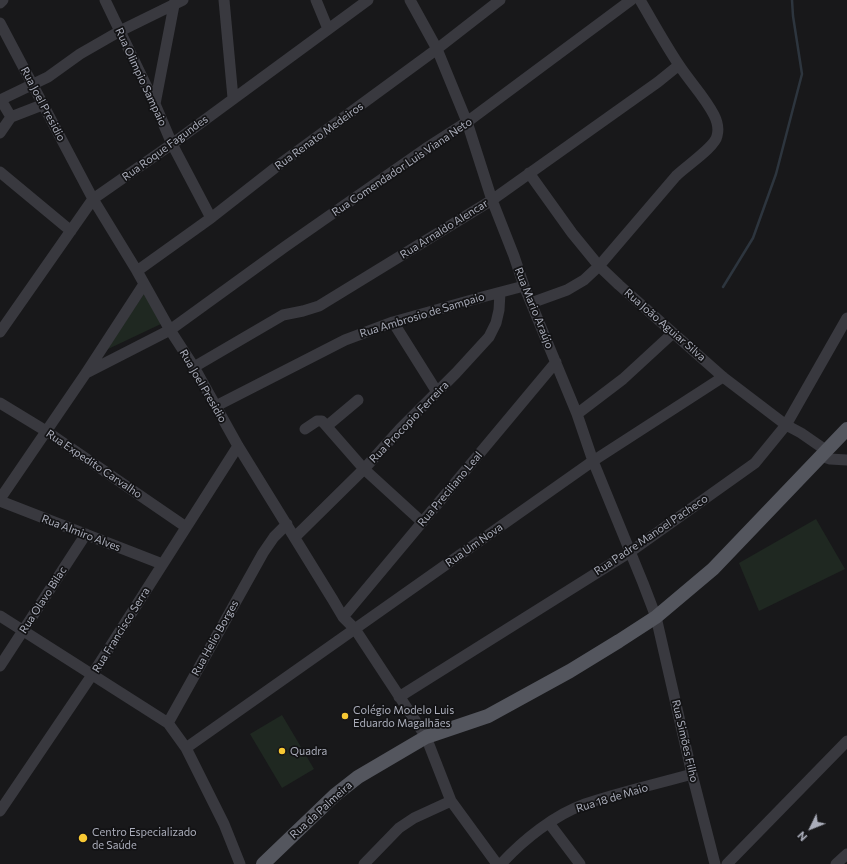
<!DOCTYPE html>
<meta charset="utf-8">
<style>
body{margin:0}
#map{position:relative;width:847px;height:864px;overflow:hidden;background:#18181a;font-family:Commissioner,sans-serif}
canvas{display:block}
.north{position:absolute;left:791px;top:808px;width:40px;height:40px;-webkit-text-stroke:3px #131315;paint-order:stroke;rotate:227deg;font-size:11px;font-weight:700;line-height:16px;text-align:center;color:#aaadba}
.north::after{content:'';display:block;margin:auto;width:14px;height:18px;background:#aaadba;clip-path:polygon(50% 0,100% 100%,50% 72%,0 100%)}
</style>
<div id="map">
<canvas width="847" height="864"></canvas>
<div class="north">N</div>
</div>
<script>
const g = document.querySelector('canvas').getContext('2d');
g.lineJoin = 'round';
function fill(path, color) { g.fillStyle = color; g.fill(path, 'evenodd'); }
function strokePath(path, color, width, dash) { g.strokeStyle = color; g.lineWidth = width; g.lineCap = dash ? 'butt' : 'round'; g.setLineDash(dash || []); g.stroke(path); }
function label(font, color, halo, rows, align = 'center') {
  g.font = font + ' Commissioner,sans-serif'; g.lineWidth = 3.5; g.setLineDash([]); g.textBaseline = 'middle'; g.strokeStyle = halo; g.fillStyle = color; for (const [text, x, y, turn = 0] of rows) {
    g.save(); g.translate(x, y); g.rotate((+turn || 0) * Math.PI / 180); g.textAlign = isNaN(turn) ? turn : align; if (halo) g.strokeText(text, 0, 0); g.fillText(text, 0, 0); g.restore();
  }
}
const green = new Path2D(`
 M144 294 163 323 106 350Z
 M816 519 845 569 759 611 739 563Z
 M282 715 314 769 282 788 250 734Z`);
const stream = new Path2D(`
 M723 287 753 238 776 174 802 74 793 16 792 0`);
const minor = new Path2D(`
 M105 0 155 104 172 144 211 218
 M224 0 233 98
 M316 0 328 29
 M410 0 437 49 467 122 492 200 514 256 524 286 577 414 593 461 643 583 656 617 692 774 715 864
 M0 3 3 0
 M0 23 93 199 137 271 170 330 194 367 238 446 333 600 343 617 355 629 426 737 451 801 497 864
 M0 100 48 77 80 54 120 31 183 0
 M1 100 11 117
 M155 104 175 0
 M0 133 11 117 42 105
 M0 172 71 231
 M529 173 572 233 599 266 619 285 723 377 786 425 801 433 827 451
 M137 271 211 218 280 164 437 49 500 0
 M531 303 567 290 584 280 599 266 676 176C686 166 715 147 717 136 719 129 717 121 714 115 705 97 690 82 679 65 665 44 653 22 640 0
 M393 322 437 392
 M0 332 93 199 172 144 368 0
 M194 367 283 315 303 311 319 306 492 200 658 82 679 65
 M86 373 170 330 286 246 425 149 467 122 631 0
 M0 403 46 431 186 527
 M216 406 345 340 393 322 486 296 524 286
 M577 414 623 379 673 333
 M327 426 358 400
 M305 429 317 421H322L364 469 422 522
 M821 456 830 459 847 460
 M0 499 86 373 144 284
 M0 501 162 564
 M295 537 364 469 400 429 456 373 489 337 496 323 499 310 500 293
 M0 616 168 723 186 748 224 824 240 864
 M343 617 556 362
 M0 666 86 534
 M399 697 630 552 755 463 786 425 847 318
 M168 723 263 553 274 537 287 524
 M186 748 593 461 723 377
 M0 811 92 675 238 446
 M549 823 580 864
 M364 864 399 828 414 818 451 801
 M501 864C523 840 554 815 585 804 620 792 657 784 692 774
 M727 864 847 741
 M836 864 847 854`);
const major = new Path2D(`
 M263 864 335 795 358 777 426 737 488 716 570 671 619 641 656 617 713 569 847 429`);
const markers = [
 [345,716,4,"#f7c833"],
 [282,751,4,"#f7c833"],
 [83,838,5,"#f7c833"]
];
const streetNames = [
 ["Rua Olimpio Sampaio",141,77,65],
 ["Rua Joel Presidio",43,104,62],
 ["Rua Renato Medeiros",319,136,-36],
 ["Rua Roque Fagundes",165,148,-36],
 ["Rua Comendador Luis Viana Neto",402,167,-34],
 ["Rua Arnaldo Alencar",444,229,-32],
 ["Rua Mario Araújo",534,308,68],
 ["Rua Ambrosio de Sampaio",422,315,-17],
 ["Rua João Aguiar Silva",665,325,41],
 ["Rua Joel Presidio",203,386,60],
 ["Rua Procopio Ferreira",409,422,-46],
 ["Rua Expedito Carvalho",94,464,34],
 ["Rua Preciliano Leal",450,489,-50],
 ["Rua Almiro Alves",81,533,21],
 ["Rua Padre Manoel Pacheco",651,535,-34],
 ["Rua Um Nova",474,545,-35],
 ["Rua Olavo Bilac",43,600,-57],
 ["Rua Francisco Serra",121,630,-58],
 ["Rua Helio Borges",215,638,-61],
 ["Rua Simões Filho",685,741,77],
 ["Rua 18 de Maio",612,798,-17],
 ["Rua da Palmeira",321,810,-42]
];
const poiNames = [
 ["Colégio Modelo Luis",353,710],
 ["Eduardo Magalhães",353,723],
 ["Quadra",290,751],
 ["Centro Especializado",92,832],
 ["de Saúde",92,845]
];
fill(green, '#1f2821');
strokePath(stream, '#2d353e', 2.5);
strokePath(minor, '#39393f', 11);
strokePath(major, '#54565e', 14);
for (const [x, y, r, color] of markers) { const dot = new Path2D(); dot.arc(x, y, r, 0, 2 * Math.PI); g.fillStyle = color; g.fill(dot); strokePath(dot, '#131315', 1.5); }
label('11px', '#aaadba', '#131315', streetNames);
label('11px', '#aaadba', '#131315', poiNames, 'left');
</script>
